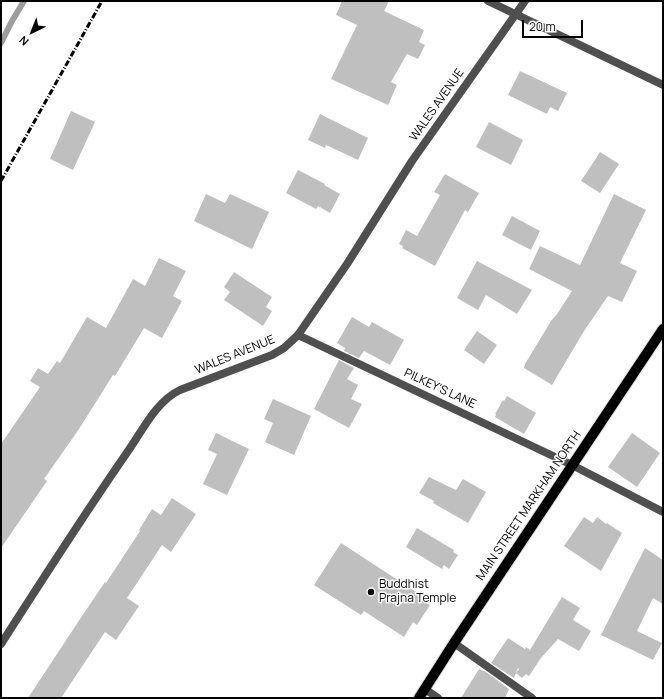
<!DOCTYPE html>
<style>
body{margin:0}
#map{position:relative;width:664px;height:699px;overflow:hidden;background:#fff;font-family:Manrope,sans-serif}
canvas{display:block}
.frame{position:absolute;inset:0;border:2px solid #000;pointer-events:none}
.north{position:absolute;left:12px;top:12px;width:40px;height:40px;-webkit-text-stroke:3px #fff;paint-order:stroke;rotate:223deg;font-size:11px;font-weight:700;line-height:16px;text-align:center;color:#000}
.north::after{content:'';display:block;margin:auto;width:14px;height:18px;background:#000;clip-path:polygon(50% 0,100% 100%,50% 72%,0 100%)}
.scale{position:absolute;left:522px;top:20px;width:61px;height:18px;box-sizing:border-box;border:2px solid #000;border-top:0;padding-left:5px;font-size:12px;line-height:14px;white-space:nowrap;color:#000;-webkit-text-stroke:3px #fff;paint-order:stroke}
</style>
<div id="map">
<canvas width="664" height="699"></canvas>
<div class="frame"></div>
<div class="north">N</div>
<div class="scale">20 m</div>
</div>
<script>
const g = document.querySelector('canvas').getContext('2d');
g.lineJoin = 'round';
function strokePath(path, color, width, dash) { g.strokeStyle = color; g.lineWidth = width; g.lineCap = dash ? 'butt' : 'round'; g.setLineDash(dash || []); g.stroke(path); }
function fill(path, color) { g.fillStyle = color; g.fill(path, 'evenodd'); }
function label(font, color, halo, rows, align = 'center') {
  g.font = font + ' Manrope,sans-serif'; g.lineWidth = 3; g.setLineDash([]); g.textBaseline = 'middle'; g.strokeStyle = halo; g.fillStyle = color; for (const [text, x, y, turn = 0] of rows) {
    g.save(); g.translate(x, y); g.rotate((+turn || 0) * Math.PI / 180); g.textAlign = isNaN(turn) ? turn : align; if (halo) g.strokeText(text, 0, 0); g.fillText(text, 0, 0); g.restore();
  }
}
const stream = new Path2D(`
 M1 43 12 21 24 1`);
const building = new Path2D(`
 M342 1H389L384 11 424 30 419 42 425 45 418 59 407 54 391 82 397 85 388 105 331 79 357 25 336 15Z
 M520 71 567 93 558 111 550 107 547 114 508 95Z
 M71 111 95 122 73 170 50 159Z
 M320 114 368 138 358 160 326 145 325 148 308 140Z
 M489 122 523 140 511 165 476 147Z
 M600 152 619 164 600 193 581 181Z
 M298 170 325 184 324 185 340 194 330 213 318 206 316 209 286 193Z
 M445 174 479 193 468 212 465 210 435 266 402 248 403 246 399 244 406 230 417 236 440 195 434 192Z
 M206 194 225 203 230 194 269 212 252 249 194 221Z
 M614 194 646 210 620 263 637 271 622 302 608 296 584 331 552 385 524 368 525 364 551 321 557 314 572 291 529 269 540 246 580 265Z
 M512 216 540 231 531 250 502 235Z
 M159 258 186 271 173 296 182 301 162 338 144 328 115 376 113 375 79 429 44 479 47 481 1 548V444L40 387 30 381 38 368 48 374 57 361 60 363 87 317 106 328 133 279 145 286Z
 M477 261 532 290 517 314 486 295 478 310 457 298Z
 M234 272 272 297 266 307 272 311 263 326 224 300 230 292 224 287Z
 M352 317 369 327 372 322 404 340 390 365 364 351 359 358 344 351 345 348 337 343Z
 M477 331 497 345 484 364 464 350Z
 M339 360 354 368 347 379 358 385 351 399 362 404 349 428 314 409Z
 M507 396 536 413 524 434 495 417 496 414H495L503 400 504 401Z
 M273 399 311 416 294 455 265 442 273 423 264 419Z
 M216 433 249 449 227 495 203 484 217 454 208 450Z
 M632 433 660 453 637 487 608 467Z
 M429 477 456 490 463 479 486 492 468 523 433 503 434 501 419 493Z
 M172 498 196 514 171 552 162 545 127 598 139 606 116 640 105 632 61 698H28L82 616 105 582 106 583 140 531 139 530 152 509 161 515Z
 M584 517 593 523 597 517 606 524 607 523 622 533 601 571 564 546Z
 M417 528 454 550 453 552 458 555 449 569 444 565 442 569 406 547Z
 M341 543 427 599 425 602 430 605 417 625 413 622 404 637 364 611 361 615 314 585Z
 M645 548 663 560V604L653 598 637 631 662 643 653 660 601 635Z
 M562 597 580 608 573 620 591 631 579 651 558 639 541 658 529 676 526 674 522 678 516 673 519 669 518 668 514 678 491 663 508 638 525 649 526 647 530 650Z
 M479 669 486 672 509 689 505 698H461Z`);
const service = new Path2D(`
 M298 335 572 465
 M454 643 532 698
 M425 689 438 698`);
const minor = new Path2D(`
 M488 1 663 85
 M572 465 663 512
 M1 644C42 580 83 516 126 454 142 432 155 402 180 390L272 355 284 348 298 335 347 264 412 161 525 1`);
const primary = new Path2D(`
 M419 698 454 643 663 329`);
const rail = new Path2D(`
 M1 181 102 1`);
const markers = [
 [371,592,4,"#000"]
];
const streetNames = [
 ["WALES AVENUE",437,105,-55],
 ["WALES AVENUE",235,355,-22],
 ["PILKEY'S LANE",440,389,25],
 ["MAIN STREET MARKHAM NORTH",529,506,-56]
];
const poiNames = [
 ["Buddhist",379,585],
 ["Prajna Temple",379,599]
];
strokePath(stream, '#9d9d9d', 6);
fill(building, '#bfbfbf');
strokePath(primary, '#dbdbdb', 12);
strokePath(service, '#4f4f4f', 8);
strokePath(minor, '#4f4f4f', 8);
strokePath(primary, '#000', 10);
strokePath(rail, '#000', 3, [6, 2, 1, 2]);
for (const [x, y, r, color] of markers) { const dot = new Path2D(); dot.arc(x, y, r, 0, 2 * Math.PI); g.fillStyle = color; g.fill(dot); strokePath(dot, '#fff', 1.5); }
label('12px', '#000', '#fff', streetNames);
label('12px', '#000', '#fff', poiNames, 'left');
</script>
